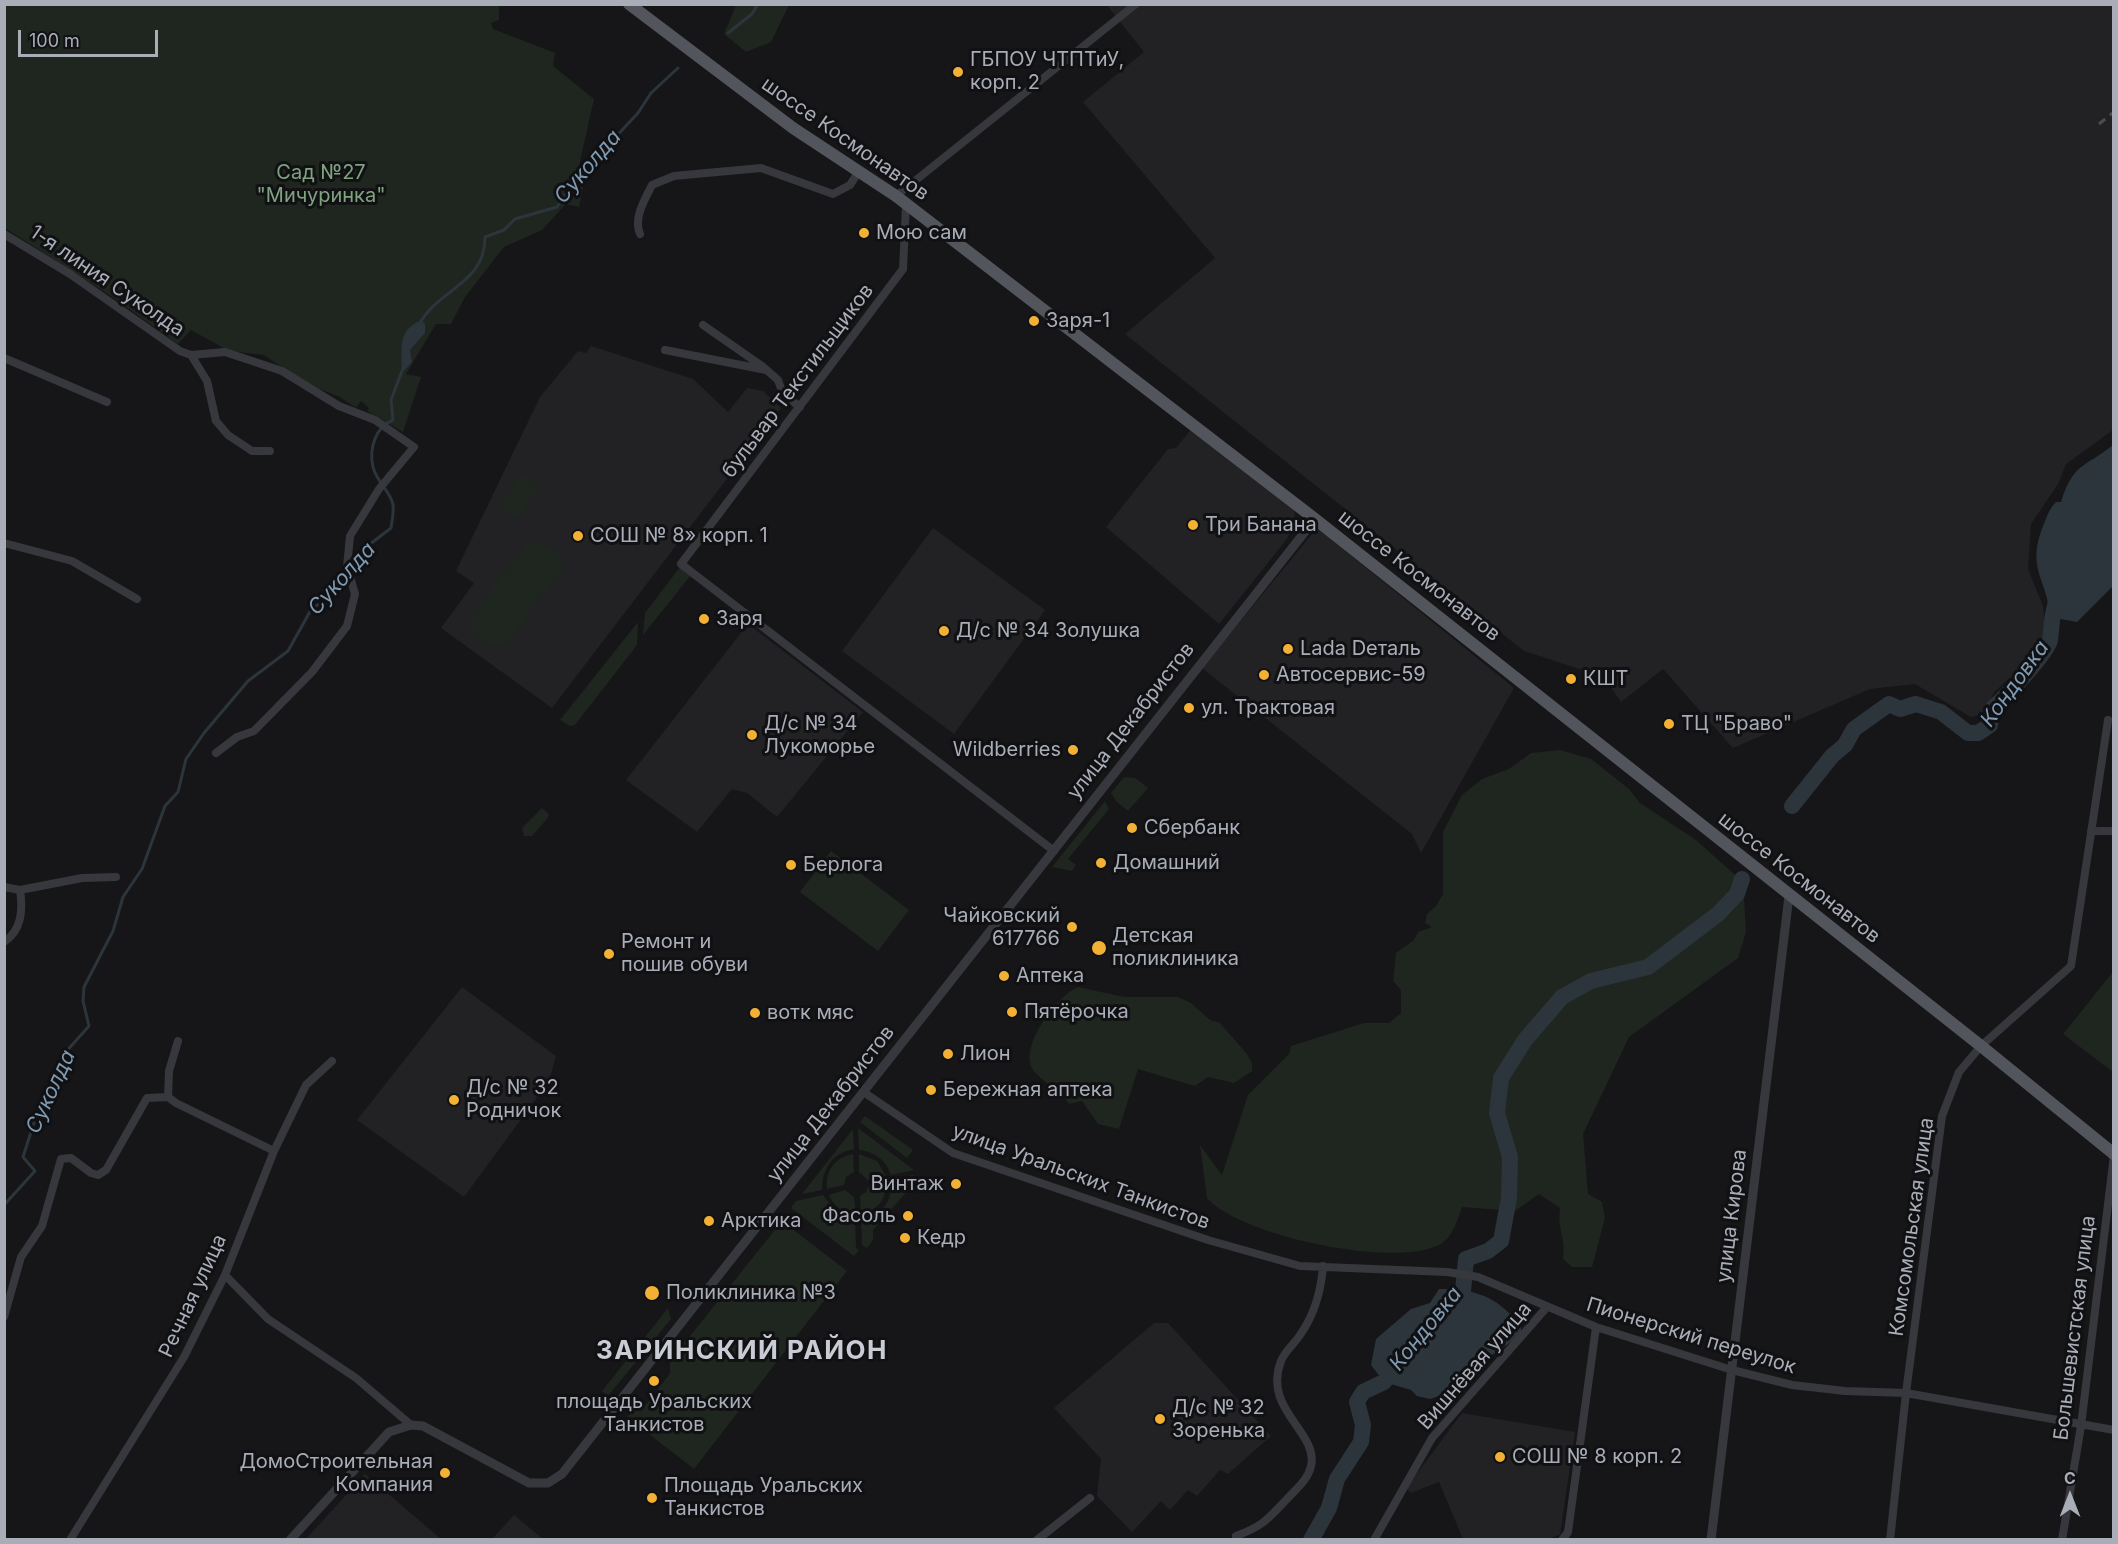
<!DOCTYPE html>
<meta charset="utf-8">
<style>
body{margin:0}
#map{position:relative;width:2118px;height:1544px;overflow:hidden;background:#161618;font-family:Inter,sans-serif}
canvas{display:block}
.frame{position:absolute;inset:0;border:6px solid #a8adb8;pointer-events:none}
.north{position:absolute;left:2040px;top:1466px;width:60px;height:60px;-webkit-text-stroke:4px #111113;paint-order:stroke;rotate:0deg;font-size:16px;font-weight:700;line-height:24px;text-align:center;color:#a8adb8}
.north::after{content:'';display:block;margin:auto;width:21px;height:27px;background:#a8adb8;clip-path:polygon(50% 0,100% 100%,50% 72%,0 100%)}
.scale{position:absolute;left:18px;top:30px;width:140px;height:27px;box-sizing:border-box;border:3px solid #a8adb8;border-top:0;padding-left:8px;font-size:18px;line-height:21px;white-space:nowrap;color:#a8adb8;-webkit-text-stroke:4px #111113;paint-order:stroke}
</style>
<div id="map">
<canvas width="2118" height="1544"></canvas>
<div class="frame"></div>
<div class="north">С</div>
<div class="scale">100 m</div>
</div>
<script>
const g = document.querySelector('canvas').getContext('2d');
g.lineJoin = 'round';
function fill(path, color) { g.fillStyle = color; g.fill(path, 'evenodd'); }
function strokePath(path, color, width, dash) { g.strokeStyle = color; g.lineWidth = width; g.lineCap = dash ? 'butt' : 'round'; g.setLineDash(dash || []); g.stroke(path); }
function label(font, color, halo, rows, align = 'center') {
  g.font = font + ' Inter,sans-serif'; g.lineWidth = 6; g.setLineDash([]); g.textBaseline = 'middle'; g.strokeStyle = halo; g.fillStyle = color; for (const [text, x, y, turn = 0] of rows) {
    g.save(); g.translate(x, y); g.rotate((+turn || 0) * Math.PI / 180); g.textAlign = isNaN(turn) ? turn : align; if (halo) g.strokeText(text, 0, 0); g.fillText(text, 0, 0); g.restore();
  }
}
const built = new Path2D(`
 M1107 5H2113V430L2066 464 2058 484 2031 524 2028 569 2043 606 2047 646 1994 692 1985 714 1971 717 1915 684 1870 689 1733 748 1663 669 1621 702 1604 677 1524 651 1125 334 1215 258 1083 102 1144 52Z
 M591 346 693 379 728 412 747 388 763 391 781 408 552 708 441 628 474 583 456 571 540 397 578 351 586 353Z
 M1192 428 1294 506 1295 518 1287 539 1219 624 1106 527 1168 449 1176 448Z
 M933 528 1045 610 954 734 842 651Z
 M1317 528 1514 688 1421 853 1412 834 1202 668Z
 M748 624 863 712 777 817 747 793 732 789 697 832 626 780Z
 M462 987 556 1056 549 1081 464 1197 357 1120Z
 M1154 1323H1168L1271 1436 1228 1474 1220 1470 1197 1496 1188 1490 1170 1510 1161 1501 1132 1532 1097 1496 1101 1459 1054 1408Z
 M1462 1413 1575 1432 1560 1535 1548 1539H1463L1439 1482 1411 1493 1406 1488Z
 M365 1474 441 1539H306Z
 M514 1515 543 1539H492Z`);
const green = new Path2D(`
 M5 5H499V20L491 23 493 29 555 53 553 66 594 99 579 166 587 169 579 207 566 204 542 230 504 247 465 297 451 324H436L406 374 421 377 403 432 367 411 369 408 361 401 356 408 340 397 309 385 264 355 229 351 191 330 178 344 108 294 5 228Z
 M736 5V4L789 5 771 42 746 52 724 34Z
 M523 474 540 488 516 519 499 506Z
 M539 542 557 550 564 568 507 642C489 653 466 635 472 614L528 543Z
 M680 567 691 575 643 635 645 613Z
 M638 622 637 645 575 725 570 726 560 720Z
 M1560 750 1591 759 1629 789 1640 803 1696 840 1743 882 1746 932 1738 958 1629 1037 1583 1134 1588 1194 1602 1202 1605 1218 1592 1267H1572L1563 1259C1566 1237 1557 1231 1560 1208L1539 1194 1515 1211 1462 1207C1457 1221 1453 1237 1439 1245 1393 1268 1240 1236 1207 1198L1200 1145 1222 1175 1248 1095 1289 1054 1291 1046 1364 1023H1389L1401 1013V990L1393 981 1396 953 1414 940 1418 932 1432 927 1425 923 1427 914 1436 906 1443 894V832L1462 795 1482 779 1509 769 1531 753Z
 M1124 777 1135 778 1148 788 1128 811 1116 801 1111 793Z
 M1105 801 1109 809 1068 859 1076 865 1072 871 1052 867Z
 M542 808 549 814 547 819 532 836H524L522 828Z
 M831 851 909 910 878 951 800 892Z
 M2113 972V1072L2063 1034Z
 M1078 987 1124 997H1178L1191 1003 1210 1020 1220 1023 1247 1054 1252 1063V1071L1234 1083 1208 1077 1195 1086 1138 1069 1119 1129 1098 1124 1082 1101 1069 1104C1060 1088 1033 1078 1030 1063 1025 1039 1058 995 1078 987Z
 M865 1116 913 1150 907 1158 860 1122Z
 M858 1128 914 1170 891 1175C885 1159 875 1152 859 1150Z
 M853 1129 854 1149C832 1153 822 1169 822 1190L802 1194Z
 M853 1154 854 1172 846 1177 844 1185 827 1189C825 1170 836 1157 853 1154Z
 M859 1154 877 1161 886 1176 868 1180 859 1172Z
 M913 1175 918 1179 873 1230V1240L867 1248 862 1245 861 1219C882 1216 893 1201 891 1180Z
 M886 1182C887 1199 878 1210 861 1214L860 1196 866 1192 869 1185Z
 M845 1190 854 1197 856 1214C843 1213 834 1207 829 1195Z
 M823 1195 838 1214 855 1219 856 1248 859 1250 854 1256 791 1208 796 1201Z
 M782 1221 847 1271 694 1469 627 1417 637 1405 647 1404 670 1373V1361Z
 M668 1308 671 1319 608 1396 602 1391Z`);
const water = new Path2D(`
 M421 320 425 324V333L410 350 412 362 401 374C404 351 394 333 421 320Z
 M2113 445V586L2077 622 2061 619 2050 622C2050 580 2025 572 2043 526 2047 517 2049 509 2056 502H2061C2073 463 2084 468 2113 445Z
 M1439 1289C1467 1289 1489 1293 1509 1313 1517 1321 1524 1323 1520 1336L1465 1373 1439 1396 1430 1399 1417 1396 1411 1390 1384 1382 1371 1365 1376 1339 1411 1309 1430 1303Z`);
const stream = new Path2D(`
 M728 33 752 14 758 4
 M420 323C441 287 485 284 485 237L504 230 515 219 557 207 589 160 610 143 638 113 651 93 678 68
 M4 1205 35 1171 23 1157 38 1110 51 1098 64 1054 89 1026 83 1001 84 987 113 931 123 897 142 869 165 806 178 792 186 759 204 733 248 681 288 651 312 608 325 601 353 572 365 548 391 528C392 521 394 512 393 505 391 492 376 481 373 467 369 449 375 427 393 420L391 400 402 371`);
const river = new Path2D(`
 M1792 806 1832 756 1845 745 1854 729 1889 704 1900 709 1916 704 1941 712 1968 733H1978L1990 725 1992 709C2004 698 2047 654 2050 640 2052 626 2051 617 2056 603
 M1448 1306 1463 1291 1466 1259 1488 1251 1501 1241 1509 1198 1510 1157 1497 1113 1501 1078 1525 1040 1562 997 1591 981 1648 967 1718 914 1737 894 1742 879
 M1311 1540 1329 1508 1337 1479 1361 1442 1363 1425 1357 1402 1363 1392 1384 1382 1398 1365`);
const minor = new Path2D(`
 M896 196 1136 4
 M906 205 903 269 681 564 1054 851
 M4 234 70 274 180 351 191 355 225 352 282 371 339 406 375 420 414 447 379 489 350 536 347 567 355 594 347 626 312 672 254 731 237 737 216 753
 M640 234C633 218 645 199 652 185L674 176 761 168 833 194 850 185 859 171
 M703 325 762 366 778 380 783 394 800 407
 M665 350 766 370
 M191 355 207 381 216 421 228 435 252 451H270
 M4 358 107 402
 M4 543 72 561 137 599
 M2091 831H2114
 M4 887 20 890 82 878 116 877
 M4 942C22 930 23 910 20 890
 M178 1041 169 1071 168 1097 176 1103 274 1151
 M865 1093 953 1153 1208 1240 1300 1266 1447 1272 1478 1277 1596 1327 1732 1370 1792 1385 1845 1391 1906 1393 2114 1430
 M225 1275 268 1319 356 1378 411 1425
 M4 1317 21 1257 42 1226 61 1159 71 1158 91 1173 98 1175 106 1170 147 1098 168 1097
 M1236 1536C1263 1526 1268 1519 1287 1499 1296 1489 1308 1480 1311 1466 1319 1432 1262 1410 1281 1361 1284 1352 1295 1343 1300 1335 1315 1314 1321 1292 1323 1266
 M70 1540 184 1357 225 1275 274 1151 306 1085 332 1061
 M1037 1540 1090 1498
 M1374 1540 1432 1438 1547 1307
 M1562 1540 1568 1532 1596 1327
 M1890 1540 1906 1393 1942 1116 1959 1072 1981 1046 2071 966 2108 720
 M2062 1540 2081 1426 2114 1155`);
const tertiary = new Path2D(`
 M290 1540 389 1432 411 1425 423 1426 529 1483H548L562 1474 1315 519
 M1711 1540 1789 896`);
const primary = new Path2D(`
 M629 4 793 128 896 196 1315 519 1981 1046 2114 1154`);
const rail = new Path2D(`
 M2099 124 2114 112`);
const markers = [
 [958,72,6,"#f2b134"],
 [864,233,6,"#f2b134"],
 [1034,321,6,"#f2b134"],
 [1193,525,6,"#f2b134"],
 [578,536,6,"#f2b134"],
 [704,619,6,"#f2b134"],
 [944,631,6,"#f2b134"],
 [1288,649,6,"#f2b134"],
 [1264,675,6,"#f2b134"],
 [1571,679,6,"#f2b134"],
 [1189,708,6,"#f2b134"],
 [1669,724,6,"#f2b134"],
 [752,735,6,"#f2b134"],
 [1073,750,6,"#f2b134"],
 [1132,828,6,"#f2b134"],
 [1101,863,6,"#f2b134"],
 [791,865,6,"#f2b134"],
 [1072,927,6,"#f2b134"],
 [1099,948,8,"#f2b134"],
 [609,954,6,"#f2b134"],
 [1004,976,6,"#f2b134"],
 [1012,1012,6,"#f2b134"],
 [755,1013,6,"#f2b134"],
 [948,1054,6,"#f2b134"],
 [931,1090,6,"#f2b134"],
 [454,1100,6,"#f2b134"],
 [956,1184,6,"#f2b134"],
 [908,1216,6,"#f2b134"],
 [709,1221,6,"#f2b134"],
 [905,1238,6,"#f2b134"],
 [652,1293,8,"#f2b134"],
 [654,1381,6,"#f2b134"],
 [1160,1419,6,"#f2b134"],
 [1500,1457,6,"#f2b134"],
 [445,1473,6,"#f2b134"],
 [652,1498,6,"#f2b134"]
];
const poiNames = [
 ["ГБПОУ ЧТПТиУ,",970,60],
 ["корп. 2",970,83],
 ["Мою сам",876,233],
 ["Заря-1",1046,321],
 ["Три Банана",1205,525],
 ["СОШ № 8» корп. 1",590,536],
 ["Заря",716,619],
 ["Д/с № 34 Золушка",956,631],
 ["Lada Dеталь",1300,649],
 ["Автосервис-59",1276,675],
 ["КШТ",1583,679],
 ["ул. Трактовая",1201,708],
 ["Д/с № 34",764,724],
 ["Лукоморье",764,747],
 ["ТЦ \"Браво\"",1681,724],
 ["Wildberries",1061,750,"right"],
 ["Сбербанк",1144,828],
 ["Домашний",1113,863],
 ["Берлога",803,865],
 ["Чайковский",1060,916,"right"],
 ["617766",1060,939,"right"],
 ["Детская",1112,936],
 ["поликлиника",1112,959],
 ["Ремонт и",621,942],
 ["пошив обуви",621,965],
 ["Аптека",1016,976],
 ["Пятёрочка",1024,1012],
 ["вотк мяс",767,1013],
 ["Лион",960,1054],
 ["Д/с № 32",466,1088],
 ["Родничок",466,1111],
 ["Бережная аптека",943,1090],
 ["Винтаж",944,1184,"right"],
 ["Фасоль",896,1216,"right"],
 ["Арктика",721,1221],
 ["Кедр",917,1238],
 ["Поликлиника №3",666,1293],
 ["площадь Уральских",654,1402,"center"],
 ["Танкистов",654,1425,"center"],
 ["Д/с № 32",1172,1408],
 ["Зоренька",1172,1431],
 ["СОШ № 8 корп. 2",1512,1457],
 ["ДомоСтроительная",433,1462,"right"],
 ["Компания",433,1485,"right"],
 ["Площадь Уральских",664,1486],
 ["Танкистов",664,1509]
];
const streetNames = [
 ["шоссе Космонавтов",845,139,35],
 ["1-я линия Суколда",107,281,34],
 ["бульвар Текстильщиков",798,381,-53],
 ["шоссе Космонавтов",1419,576,38],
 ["улица Декабристов",1131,721,-52],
 ["шоссе Космонавтов",1799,878,38],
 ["улица Декабристов",831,1104,-52],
 ["улица Уральских Танкистов",1081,1177,20],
 ["улица Кирова",1732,1216,-83],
 ["Комсомольская улица",1912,1227,-82],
 ["Речная улица",193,1296,-65],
 ["Большевистская улица",2075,1328,-83],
 ["Пионерский переулок",1691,1336,17],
 ["Вишнёвая улица",1475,1366,-49]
];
const parkNames = [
 ["Сад №27",321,173],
 ["\"Мичуринка\"",321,196]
];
const waterNames = [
 ["Суколда",588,167,-49],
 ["Суколда",342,579,-48],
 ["Кондовка",2015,684,-54],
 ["Суколда",51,1092,-65],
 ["Кондовка",1426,1329,-51]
];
const districtNames = [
 ["ЗАРИНСКИЙ РАЙОН",742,1351]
];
fill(built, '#222225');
fill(green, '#1e261f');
fill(water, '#2c353c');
strokePath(stream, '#2c353c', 3);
strokePath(river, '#2c353c', 16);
strokePath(minor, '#37383d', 8);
strokePath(tertiary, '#37383d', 9);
strokePath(primary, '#53555c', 12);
strokePath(rail, '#4a4c52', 3, [8, 6]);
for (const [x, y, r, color] of markers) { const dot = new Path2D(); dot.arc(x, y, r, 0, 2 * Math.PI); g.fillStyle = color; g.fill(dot); strokePath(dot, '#111113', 2); }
label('20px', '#a8adb8', '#111113', poiNames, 'left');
label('20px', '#a8adb8', '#111113', streetNames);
label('20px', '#7fa381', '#111113', parkNames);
label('italic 21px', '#7f9bb3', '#111113', waterNames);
g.letterSpacing = '1.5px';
label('bold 26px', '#c9ccd4', '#111113', districtNames);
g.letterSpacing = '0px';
</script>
